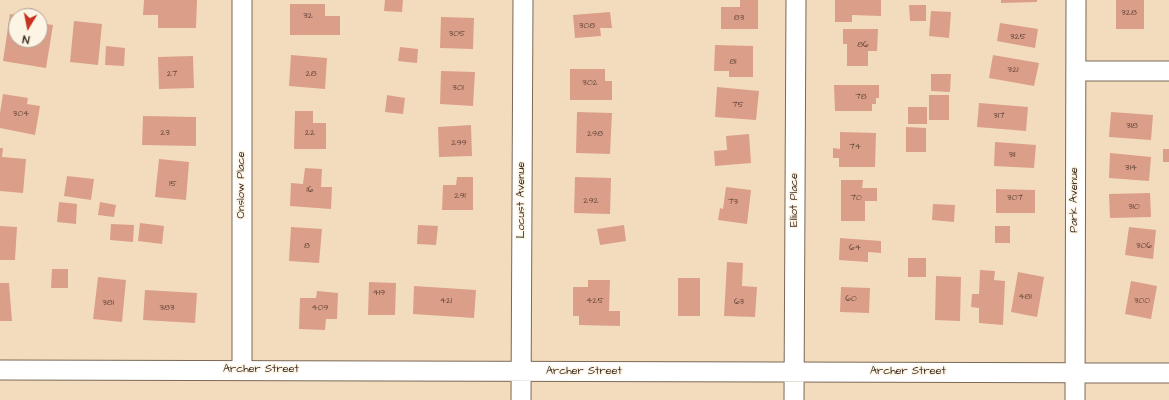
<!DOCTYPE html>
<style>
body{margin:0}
#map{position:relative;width:1169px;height:400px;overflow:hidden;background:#f3dcbd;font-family:"Architects Daughter",sans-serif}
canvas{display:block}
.north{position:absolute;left:8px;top:8px;width:40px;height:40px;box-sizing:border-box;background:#fcf5e5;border:1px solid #afa495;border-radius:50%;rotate:190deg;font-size:11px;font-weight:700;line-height:16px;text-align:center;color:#3b2a1e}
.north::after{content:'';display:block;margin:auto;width:14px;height:18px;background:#c8321e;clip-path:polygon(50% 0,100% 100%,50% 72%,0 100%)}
</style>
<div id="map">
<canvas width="1169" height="400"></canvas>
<div class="north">N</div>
</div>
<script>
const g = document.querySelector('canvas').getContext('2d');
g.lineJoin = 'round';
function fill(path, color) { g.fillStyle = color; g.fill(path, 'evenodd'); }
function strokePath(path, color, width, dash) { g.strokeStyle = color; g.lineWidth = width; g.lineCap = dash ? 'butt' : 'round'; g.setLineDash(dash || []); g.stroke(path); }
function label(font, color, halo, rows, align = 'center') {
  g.font = font + ' "Architects Daughter",sans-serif'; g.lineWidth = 3; g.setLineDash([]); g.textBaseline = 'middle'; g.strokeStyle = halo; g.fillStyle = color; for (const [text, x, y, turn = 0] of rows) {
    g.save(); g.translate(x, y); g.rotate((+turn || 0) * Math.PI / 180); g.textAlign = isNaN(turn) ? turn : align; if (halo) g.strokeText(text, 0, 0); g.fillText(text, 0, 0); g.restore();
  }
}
const building = new Path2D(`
 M144 0H197L196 28H158V15H143Z
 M385 0H403L402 12 384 11Z
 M740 0H758V29H721V7H740Z
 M835 0H881V16L852 15V22H835Z
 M1001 0H1037V2L1001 3Z
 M1116 0H1144V29H1116Z
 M290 4H325V16H340V35H290Z
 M909 5H926V21H910Z
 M931 11 951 12 949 38 929 36Z
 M610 12 612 28H600L601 36 575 38 573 15Z
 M10 14 16 15V40H40V23L53 25 46 68 3 61Z
 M441 17 474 18 473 49 440 48Z
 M74 21 102 24 98 65 70 62Z
 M1000 23 1038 29 1035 48 997 41Z
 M843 29H878L877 51H868V66H847V44H843Z
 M715 45 753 46V77H729V71H714Z
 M106 46 125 48 124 66 105 65Z
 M400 47 418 49 417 63 398 61Z
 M291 55 327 58 325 89 289 86Z
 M993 55 1039 63 1034 86 989 78Z
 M193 56 194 88 159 89 158 57Z
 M570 69H605V81H612V100H570Z
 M441 71 475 72 473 106 440 104Z
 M931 74H951L950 92 931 91Z
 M834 85H879V98H876V104H872V111H835Z
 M717 87 759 91 756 120 715 117Z
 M3 94 28 98 27 104 40 106 35 135 0 128V113Z
 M387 95 405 98 403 114 385 112Z
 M929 95H949V120H929Z
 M979 103 1028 107 1026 131 977 127Z
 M908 107H927V124H908Z
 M295 111H313V123H326V149H294Z
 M577 112 612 113 610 154 576 153Z
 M1111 112 1153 115 1151 140 1109 137Z
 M143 116 196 117V146L142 145Z
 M471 125 472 156 439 157 438 127Z
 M906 127 926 128V152H906Z
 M840 132 876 133 875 167H839V158H833V148L840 149Z
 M749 134 751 163 715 166 714 151 727 150 726 136Z
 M995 142 1036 145 1034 168 994 166Z
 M0 148H3L2 157 26 159 23 193 0 191Z
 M1163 149H1169V162H1163Z
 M1110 153 1151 157 1149 181 1109 178Z
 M159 159 189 162 186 200 155 197Z
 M305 168 322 169 321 187H332L331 209 290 206 291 183 303 184Z
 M67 176 94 179 91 200 64 196Z
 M457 177H473V210H442L443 185H456Z
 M575 177 611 178 610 214 574 213Z
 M841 180H863L862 188H877V201H865V221H841Z
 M726 187 751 190 747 224 718 220 720 208 723 209Z
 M996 189 1035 190V213H996Z
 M1150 193 1151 217 1110 218 1109 194Z
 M59 202 77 204 76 224 57 222Z
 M100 202 116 205 114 217 98 215Z
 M933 204 955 205 954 222 932 220Z
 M140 223 164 226 162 244 138 241Z
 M111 224 134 225 133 242 110 240Z
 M418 225 438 226 436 245 417 244Z
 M624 225 626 241 600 245 597 229Z
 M0 226 17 227 15 260H0Z
 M995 226H1010V243H995Z
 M291 227 322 229 319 263 289 261Z
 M1129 227 1156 230 1153 259 1125 255Z
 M840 238 881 241V253L868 252V262L839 260Z
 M908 258H926V277H908Z
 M727 262 743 263 742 286 757 287 755 317 724 316Z
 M52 269H68V288H51Z
 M980 270 995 271 994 280 1005 281 1003 325 979 323V308L971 307 972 294H979Z
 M1018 272 1044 277 1037 317 1011 312Z
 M936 276 961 277 960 321 935 320Z
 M98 277 126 280 122 322 93 319Z
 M678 278H700V316H678Z
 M588 280H610L609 311H620V326L579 325V316H573V287H588Z
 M1131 281 1157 286 1151 319 1125 314Z
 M369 282 396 283 395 315H368Z
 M0 283H9L12 321H0Z
 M414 286 476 290 474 318 413 314Z
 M841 287 870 288 869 313 840 312Z
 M145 290 197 293 195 323 143 320Z
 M317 291 338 293 337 319H326L325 330 299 329 300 298H316Z`);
const minor = new Path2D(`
 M1076 71H1169
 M0 370 1169 373
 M242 370V0
 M521 400 523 0
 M794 400 796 0
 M1075 400 1076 0`);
const numberNames = [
 ["328",1129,13],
 ["32",308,16],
 ["83",739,18],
 ["308",587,26],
 ["305",457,34],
 ["325",1018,37],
 ["86",863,45],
 ["81",733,62],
 ["321",1013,70],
 ["27",172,74],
 ["28",311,74],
 ["302",590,83],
 ["301",458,88],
 ["78",861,97],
 ["75",738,105],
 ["304",21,114],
 ["317",999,116],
 ["318",1132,126],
 ["23",165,133],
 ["22",310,133],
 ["298",595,134],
 ["299",459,143],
 ["74",855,147],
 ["311",1012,155],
 ["314",1131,168],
 ["15",173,184],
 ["16",310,190],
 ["291",460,196],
 ["70",856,198],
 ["307",1015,198],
 ["292",591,201],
 ["73",733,202],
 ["310",1134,207],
 ["8",307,246],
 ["306",1144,246],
 ["64",855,248],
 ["419",379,293],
 ["481",1025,297],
 ["60",851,299],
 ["421",446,301],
 ["425",595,301],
 ["300",1142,301],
 ["63",739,302],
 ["381",108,303],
 ["383",167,308],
 ["409",320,308]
];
const streetNames = [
 ["Onslow Place",242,185,-90],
 ["Locust Avenue",522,200,-90],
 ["Elliot Place",795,200,-90],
 ["Park Avenue",1075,200,-90],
 ["Archer Street",261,370],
 ["Archer Street",584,372],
 ["Archer Street",908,372]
];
fill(building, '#db9e89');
strokePath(minor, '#7b6856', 21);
strokePath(minor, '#fff', 19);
label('9px', '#634739', null, numberNames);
label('11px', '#3b2a1e', '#fcf5e5', streetNames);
</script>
